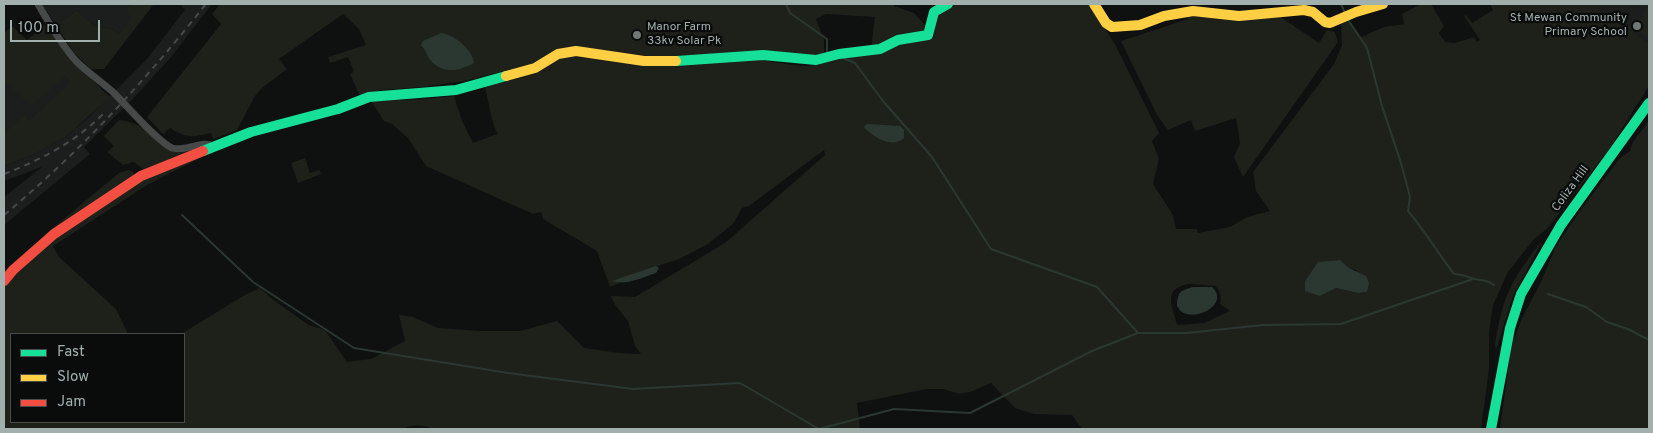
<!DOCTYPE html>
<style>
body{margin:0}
#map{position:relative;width:1653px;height:433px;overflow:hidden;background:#0f1010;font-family:Overpass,sans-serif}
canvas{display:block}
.frame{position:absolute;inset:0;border:5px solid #a1b0ad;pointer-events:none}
.legend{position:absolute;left:10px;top:333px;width:175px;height:90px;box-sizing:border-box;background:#0a0b0b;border:1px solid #464d4c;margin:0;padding:6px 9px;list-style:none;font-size:15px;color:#a1b0ad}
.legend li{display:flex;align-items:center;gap:10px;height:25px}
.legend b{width:25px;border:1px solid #464d4c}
.scale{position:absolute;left:10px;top:20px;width:90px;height:22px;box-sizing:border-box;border:2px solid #a1b0ad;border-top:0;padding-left:6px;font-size:15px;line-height:18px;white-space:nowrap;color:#a1b0ad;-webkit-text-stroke:4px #0a0b0b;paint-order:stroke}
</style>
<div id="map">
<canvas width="1653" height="433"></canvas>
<div class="frame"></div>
<ul class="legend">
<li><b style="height:6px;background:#16e098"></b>Fast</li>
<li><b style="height:6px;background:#ffcf43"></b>Slow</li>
<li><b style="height:6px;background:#f24e42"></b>Jam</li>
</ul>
<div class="scale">100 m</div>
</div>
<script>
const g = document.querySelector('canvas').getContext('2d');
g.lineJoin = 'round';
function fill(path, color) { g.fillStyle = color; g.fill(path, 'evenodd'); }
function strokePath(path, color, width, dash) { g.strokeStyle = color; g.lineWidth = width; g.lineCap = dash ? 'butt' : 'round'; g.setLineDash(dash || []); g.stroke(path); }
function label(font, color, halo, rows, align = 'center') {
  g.font = font + ' Overpass,sans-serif'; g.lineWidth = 4.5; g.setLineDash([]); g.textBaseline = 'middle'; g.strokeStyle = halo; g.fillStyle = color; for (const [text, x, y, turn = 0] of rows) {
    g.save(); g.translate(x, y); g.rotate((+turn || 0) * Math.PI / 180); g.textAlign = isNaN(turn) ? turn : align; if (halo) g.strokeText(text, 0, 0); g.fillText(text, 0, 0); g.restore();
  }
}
const built = new Path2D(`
 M42 4H132L128 6 133 17 119 34 112 29 95 26 77 10 56 25Z
 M180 4H212L171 57 131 101 84 147 90 154 4 225V197L42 167 4 181V166L37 153 67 136 89 117 146 60 185 10Z
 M1602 4H1649V43L1598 9Z
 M65 76 72 82 29 120 25 116 4 133V81Z`);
const green = new Path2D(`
 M132 4H154L104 69H91L74 53 56 25 77 10 95 26 112 29 119 34 132 17 128 13V6Z
 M220 4H894V6L914 13 925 25 924 32 871 49 875 17 826 14 816 19 824 40V54L803 57 764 51 654 57 577 47 551 54 529 65 464 81 422 87 382 90 360 96 350 74 354 71 348 57 330 63 328 57 366 45 359 29 343 14 279 59 287 69 262 88 255 96 237 130 213 139 211 133C192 137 187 139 170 128L163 134 147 117 221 24 212 14Z
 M953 4H1090L1116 46 1159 133 1152 141 1159 159 1153 184 1173 215 1176 229H1197L1198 233 1230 227 1247 217 1270 211 1256 191 1253 172 1334 64 1342 45 1341 24 1348 18 1361 37 1384 27 1404 24 1402 14 1421 4H1431L1444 26 1439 33 1445 42 1454 43 1474 37 1477 42 1480 40 1464 16 1466 15 1472 23 1493 10 1490 4H1602L1599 9 1649 43V86L1609 149 1548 228 1534 239 1508 272 1493 305 1489 332V369L1481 429H1082L1072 415 1034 414 1015 408 991 383 973 391 960 394 943 389H926L857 403 860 429H433C425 425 412 424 404 429H4V287L19 267 57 236 137 181 199 156 200 158 147 185 53 246 59 257 116 309 128 334H11V422H184V334H181L243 296 260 288 272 299 309 325 325 330 347 362 371 359 405 341 399 315 413 317 438 328 480 331H520L557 321 584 348 619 353 641 354 635 346 628 321 616 306 611 296 635 297 725 243 825 155 824 150 749 206 742 208 733 224 708 244 679 259 613 281 619 283 610 287 597 251 543 219 541 212 533 214 426 166 408 138 392 124 384 121 371 101 425 99 454 96 462 121 473 143 497 134C491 118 489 104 485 87L532 72 564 57 761 60 793 65 810 66 935 37C929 20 940 11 953 4ZM1340 260 1349 268 1356 270 1367 292 1358 293 1336 288 1320 296 1305 281 1318 263ZM1189 284 1215 286C1221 290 1221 297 1220 304L1230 311 1204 323 1177 325C1173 307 1161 289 1189 284Z
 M1649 5V38L1634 28Z
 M1187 15 1279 16 1319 43 1327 30 1335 32 1338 42 1243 177 1234 157 1240 143 1236 118 1195 131 1191 120 1168 130 1157 115 1121 41 1188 19Z
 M45 25 80 68 110 97 67 136 37 153 4 166V133L25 115 29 120 71 82 65 76 31 106 4 81V33L12 26 27 40Z
 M119 120C143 124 149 131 167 148H196L144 170 134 162 123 165 107 152 114 146 104 136Z
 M1649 120V429H1500L1511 348 1521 320 1540 284 1556 246 1580 211 1620 158 1630 151 1633 142Z
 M305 158 310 173 319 170 321 174 298 183 291 163Z
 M129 170 133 172 135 176 42 237 119 173Z
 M1542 242 1513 296 1496 350 1495 344C1501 310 1505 290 1527 261 1531 254 1536 247 1542 242Z`);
const water = new Path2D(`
 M441 33C455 35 472 49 474 63 460 71 444 74 432 62 427 57 426 50 421 45L423 41Z
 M867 124 900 126 904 130V138C892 149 873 137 864 127Z
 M1340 260 1349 268 1366 276 1369 283 1367 292 1358 293 1336 288 1320 296 1305 291V281L1318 262Z
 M656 266 659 268 656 273C643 277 626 286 612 281Z
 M1193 287H1212C1230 303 1197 322 1182 312 1180 311 1179 308 1177 306 1178 292 1179 291 1193 287Z`);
const stream = new Path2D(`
 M786 4 790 13 827 39V54
 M1341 4 1345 13
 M1348 20 1367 48 1382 106 1401 163 1410 197 1408 211C1425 231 1438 253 1454 274 1460 274 1465 276 1471 278 1482 282 1483 277 1494 285
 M843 58 855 63 883 101 932 157 991 249 1097 287 1138 333H1187L1263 325 1341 324 1473 279
 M182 215 253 282 354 348 508 373 633 389 740 383 819 429 894 409 970 413 1092 351 1138 333
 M1548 294 1586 307 1607 322 1628 329 1649 340`);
const street = new Path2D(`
 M38 4C49 23 61 44 76 61 88 73 102 82 114 93 127 106 158 142 172 148 186 152 200 140 213 146`);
const fast = new Path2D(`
 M676 61 763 55 816 60 839 54 880 49 898 40 928 35 934 12 948 4
 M203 151 251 132 338 109 369 97 456 90 506 76
 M1491 429 1510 328 1521 294 1561 225 1649 103`);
const slow = new Path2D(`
 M1094 4 1106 23 1112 27 1140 25 1164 16 1193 11 1239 16 1304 10 1313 12 1325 22 1330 23 1356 12 1383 4
 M506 76 535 68 558 54 576 51 644 61H676`);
const jam = new Path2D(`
 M4 281 13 270 54 234 141 176 203 151`);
const rail = new Path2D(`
 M4 174C41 160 77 141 105 112
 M4 215C80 152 145 81 206 4`);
const markers = [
 [1637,26,5,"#6e7876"],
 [637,35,5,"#6e7876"]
];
const poiNames = [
 ["St Mewan Community",1627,19],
 ["Primary School",1627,33],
 ["Manor Farm",647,28,"left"],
 ["33kv Solar Pk",647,42,"left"]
];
const streetNames = [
 ["Coliza Hill",1571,189,-54]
];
fill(built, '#1c1e1e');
fill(green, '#1e201a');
fill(water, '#2b3832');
strokePath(stream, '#2b3832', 2);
strokePath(street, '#454a49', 7);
strokePath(fast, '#16e098', 10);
strokePath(slow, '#ffcf43', 10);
strokePath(jam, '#f24e42', 10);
strokePath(rail, '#474a4a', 2, [6, 5]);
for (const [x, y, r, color] of markers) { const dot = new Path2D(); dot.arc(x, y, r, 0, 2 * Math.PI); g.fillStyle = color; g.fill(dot); strokePath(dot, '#0a0b0b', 2); }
label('12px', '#a1b0ad', '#0a0b0b', poiNames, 'right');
label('12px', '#a1b0ad', '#0a0b0b', streetNames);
</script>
